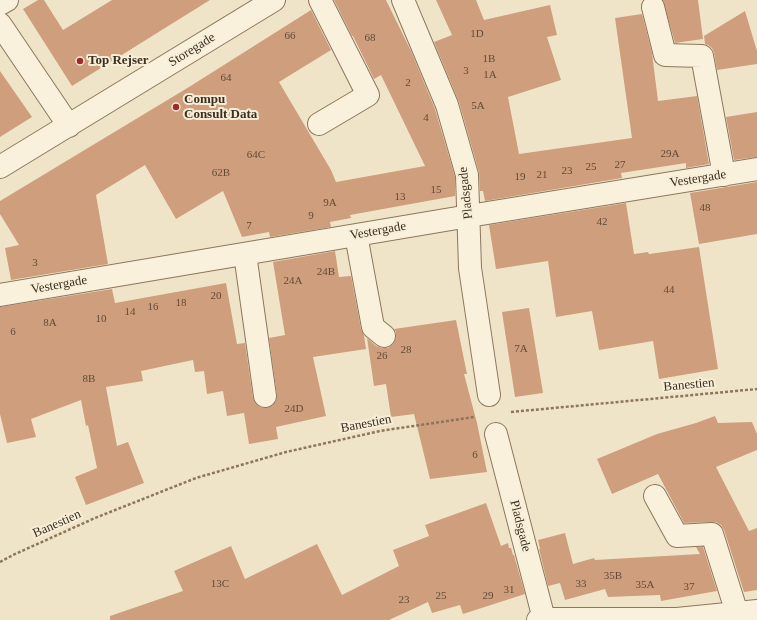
<!DOCTYPE html>
<style>
body{margin:0}
canvas{display:block;background:#f0e4c8}
</style>
<canvas width="757" height="620"></canvas>
<script>
const g = document.querySelector('canvas').getContext('2d');
g.lineJoin = 'round';
function fill(path, color) { g.fillStyle = color; g.fill(path, 'evenodd'); }
function strokePath(path, color, width, dash) { g.strokeStyle = color; g.lineWidth = width; g.lineCap = dash ? 'butt' : 'round'; g.setLineDash(dash || []); g.stroke(path); }
function label(font, color, halo, rows, align = 'center') {
  g.font = font + ' Georgia,serif'; g.lineWidth = 4; g.setLineDash([]); g.textBaseline = 'middle'; g.strokeStyle = halo; g.fillStyle = color; for (const [text, x, y, turn = 0] of rows) {
    g.save(); g.translate(x, y); g.rotate((+turn || 0) * Math.PI / 180); g.textAlign = isNaN(turn) ? turn : align; if (halo) g.strokeText(text, 0, 0); g.fillText(text, 0, 0); g.restore();
  }
}
const building = new Path2D(`
 M38 0H44L63 30 112 0H210L72 86 23 9Z
 M334 0H386L411 51 435 109 455 177V196L350 215 351 218 330 222 331 227 270 237 269 232 242 237 223 191 176 219 145 165 96 195 108 264 11 280 5 248 19 245 0 214V201L189 87 311 10 331 50 279 82 331 170 336 182 425 166 381 75 374 79 353 36H352Z
 M436 0H476L484 20 550 5 557 35 547 37 561 80 508 97 519 154 632 138 615 18 642 14 652 53 658 101 697 96 709 164 686 168V163L621 173 622 178 485 201 483 191H480L479 172 459 102 434 42 452 35Z
 M663 0H698L703 39 675 43Z
 M745 11 757 51V64L717 70 714 53 712 48 708 45 705 44 704 36Z
 M0 71 32 117 0 137Z
 M757 112V157L734 160 726 117Z
 M757 182V234L699 244 690 193Z
 M626 203 634 254 648 252 649 254 699 247 718 369 659 379 653 341 599 350 592 311 556 317 548 261 496 269 489 225Z
 M335 251 339 277 351 276 361 329 364 335 366 349 313 357 326 416 276 427 278 439 249 444 244 413 227 416 223 391 207 394 204 371 195 372 193 360 141 371 143 381 106 387 117 446 128 442 144 483 86 505 75 477 97 468 88 425 86 426 81 400 31 419 36 437 7 443 0 414V307L112 289 115 303 226 283 237 344 245 343 253 398 255 403 260 407 267 408 272 406 276 401 277 395 269 338 285 335 273 262Z
 M529 308 543 393 515 397 502 312Z
 M456 320 467 374H464L477 423 487 472 430 479 414 414 391 417 386 384 374 386 367 338 376 346 382 348H388L393 344 396 338V332L394 329Z
 M715 416 718 423 752 422 757 434V450L716 467 749 531 757 528V590L744 592 724 530 721 525 716 522H711L684 523 658 474 612 494 597 459 657 434 696 423Z
 M486 503 501 546 508 543 509 548H511L513 555H514L525 594 463 614 460 605 432 613 428 602 389 620H110V616L183 591 174 571 231 546 245 579 317 544 342 595 399 566 393 550 429 536 425 525Z
 M565 533 573 564 594 558 595 560 700 554 696 547H703L717 591 661 601 660 595 608 597 605 589 565 600 560 583 548 586 539 549H540L538 540Z`);
const path = new Path2D(`
 M511 412 757 389
 M0 562 13 555 95 518 196 478 286 452 380 431 474 417`);
const minor = new Path2D(`
 M403 0 447 105 467 175 470 268 489 395
 M0 4 7 0
 M653 7 665 55 702 56 724 175
 M0 24 69 126
 M319 124 368 95 320 0
 M0 167 274 0
 M356 235 373 327 384 336
 M245 254 265 396
 M0 295 469 216 757 169
 M496 434 544 619
 M655 496 677 536 712 534 737 613
 M538 620 544 619H677L757 611`);
const markers = [
 [80,61,4,"#9e2a2b"],
 [176,107,4,"#9e2a2b"]
];
const numberNames = [
 ["1D",477,34],
 ["66",290,36],
 ["68",370,38],
 ["1B",489,59],
 ["3",466,71],
 ["1A",490,75],
 ["64",226,78],
 ["2",408,83],
 ["5A",478,106],
 ["4",426,118],
 ["29A",670,154],
 ["64C",256,155],
 ["27",620,165],
 ["25",591,167],
 ["23",567,171],
 ["62B",221,173],
 ["21",542,175],
 ["19",520,177],
 ["15",436,190],
 ["13",400,197],
 ["9A",330,203],
 ["48",705,208],
 ["9",311,216],
 ["42",602,222],
 ["7",249,226],
 ["3",35,263],
 ["24B",326,272],
 ["24A",293,281],
 ["44",669,290],
 ["20",216,296],
 ["18",181,303],
 ["16",153,307],
 ["14",130,312],
 ["10",101,319],
 ["8A",50,323],
 ["6",13,332],
 ["7A",521,349],
 ["28",406,350],
 ["26",382,356],
 ["8B",89,379],
 ["24D",294,409],
 ["6",475,455],
 ["35B",613,576],
 ["13C",220,584],
 ["33",581,584],
 ["35A",645,585],
 ["37",689,587],
 ["31",509,590],
 ["25",441,596],
 ["29",488,596],
 ["23",404,600]
];
const streetNames = [
 ["Storegade",192,50,-32],
 ["Vestergade",698,179,-9],
 ["Pladsgade",466,193,-96],
 ["Vestergade",378,231,-10],
 ["Vestergade",59,285,-10],
 ["Banestien",689,385,-5],
 ["Banestien",366,424,-11],
 ["Banestien",57,524,-24],
 ["Pladsgade",520,526,76]
];
const poiNames = [
 ["Top Rejser",88,61],
 ["Compu",184,100],
 ["Consult Data",184,115]
];
fill(building, '#cf9f7d');
strokePath(minor, '#8d765c', 24);
strokePath(path, '#8d765c', 2.5, [3, 2]);
strokePath(minor, '#faf1dc', 22);
for (const [x, y, r, color] of markers) { const dot = new Path2D(); dot.arc(x, y, r, 0, 2 * Math.PI); g.fillStyle = color; g.fill(dot); strokePath(dot, '#f7eed8', 1.5); }
label('11px', '#624a37', null, numberNames);
label('13px', '#3d2e20', '#f7eed8', streetNames);
label('bold 13px', '#3d2e20', '#f7eed8', poiNames, 'left');
</script>
